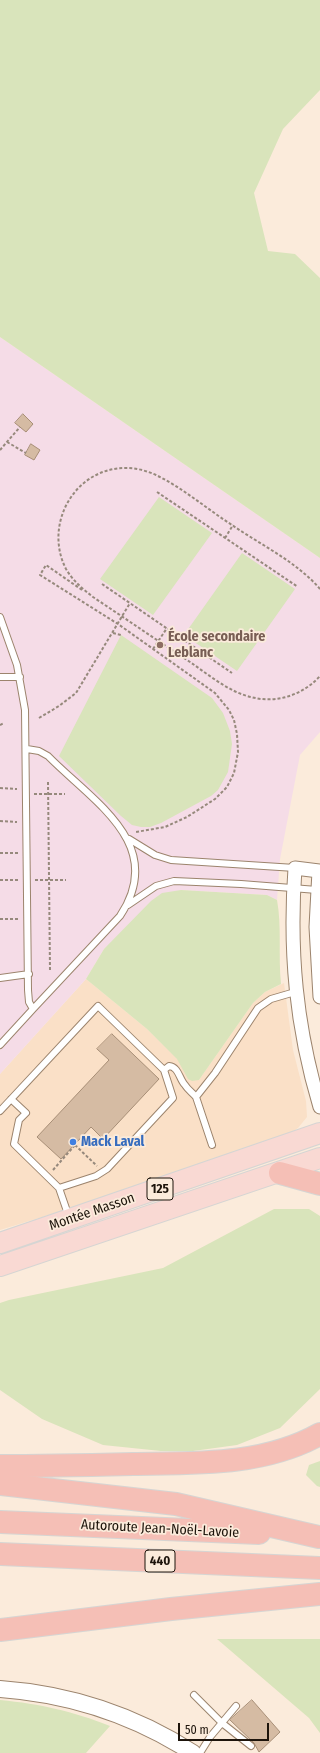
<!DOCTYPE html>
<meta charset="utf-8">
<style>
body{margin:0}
#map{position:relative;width:320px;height:1753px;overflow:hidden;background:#fbebdb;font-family:"Fira Sans Condensed",sans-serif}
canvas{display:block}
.scale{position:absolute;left:178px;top:1723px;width:91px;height:18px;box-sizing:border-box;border:2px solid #1d140b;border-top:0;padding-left:5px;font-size:12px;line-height:14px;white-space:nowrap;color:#1d140b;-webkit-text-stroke:3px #fbebdb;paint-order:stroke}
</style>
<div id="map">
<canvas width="320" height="1753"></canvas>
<div class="scale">50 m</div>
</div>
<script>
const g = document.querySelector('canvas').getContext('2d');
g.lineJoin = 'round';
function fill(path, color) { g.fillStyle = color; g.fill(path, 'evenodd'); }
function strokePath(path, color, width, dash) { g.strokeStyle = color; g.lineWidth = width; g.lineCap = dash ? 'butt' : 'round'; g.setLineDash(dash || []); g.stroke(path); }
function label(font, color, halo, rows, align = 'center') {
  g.font = font + ' "Fira Sans Condensed",sans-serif'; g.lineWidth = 3.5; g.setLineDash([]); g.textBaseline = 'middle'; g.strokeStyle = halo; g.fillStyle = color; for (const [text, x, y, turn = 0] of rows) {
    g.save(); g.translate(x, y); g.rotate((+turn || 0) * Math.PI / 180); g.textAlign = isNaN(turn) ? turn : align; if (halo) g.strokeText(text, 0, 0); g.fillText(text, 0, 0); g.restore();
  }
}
const built = new Path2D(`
 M86 979 147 1029 199 1080 253 1003 265 992 284 983 293 1050 306 1101 307 1117 298 1128 292 1132 78 1206 0 1230V1074Z`);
const education = new Path2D(`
 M0 337 320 558V732L300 755 280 859 277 900 267 895 181 890 104 949 86 979 0 1074Z`);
const green = new Path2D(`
 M0 0H320V90L283 129 254 193 268 251 295 254 320 278V558L0 337Z
 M159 497 212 533 153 615 100 579Z
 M242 553 295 589 237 671 184 635Z
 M121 635 212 698 223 713 230 731 232 744 228 772 218 790 211 796 161 823 150 827H141L132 825 121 816 59 756Z
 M181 890 267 895 277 900C282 927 278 956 281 984L265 992 253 1003 199 1080 192 1081 188 1079 177 1059 147 1029 86 979 104 949 151 901 162 893Z
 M274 1209H309L320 1216V1389L280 1428 237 1445 193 1451H161L103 1445 42 1419 0 1390V1303L9 1300 163 1268Z
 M320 1461V1487L317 1486 306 1475 309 1465Z
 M217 1639H320V1733L309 1718Z
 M0 1700C41 1704 72 1711 110 1726L86 1753H0Z`);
const building = new Path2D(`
 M23 414 33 424 26 432 15 423Z
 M31 444 40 450 34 460 25 455Z
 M112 1034 159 1079 103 1139 91 1127 61 1159 37 1137 109 1060 97 1049Z
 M252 1700 280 1732 259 1752 254 1743 230 1720Z`);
const path = new Path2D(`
 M7 442 26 453
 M0 450 20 427
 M157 492 298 587
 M225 538 233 525
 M102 584 232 673
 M320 589C297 562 261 545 232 525 207 509 183 488 156 475 147 471 137 468 127 468 75 467 43 524 66 569 73 581 83 589 93 597 126 619 158 641 190 662 209 675 229 692 251 697 276 704 303 695 320 676
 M82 590 46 565 40 575 118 624 215 693 229 710 234 720 237 734 238 752 234 773 227 787 215 799 187 817 165 827 136 832
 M113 633 121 635
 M153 649 167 628
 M39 718 59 706 76 693 130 603
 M0 725 4 723
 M48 782 50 971
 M0 788 17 789
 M34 794H65
 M0 821 17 822
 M0 853H19
 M0 880H19
 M35 880H66
 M0 919H19
 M75 1145 97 1166
 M53 1170 75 1145`);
const service = new Path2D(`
 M0 617 17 665 25 710 28 990 29 1002 33 1009 0 1045
 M0 677H20
 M27 749 39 751 48 756C92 801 168 844 120 916L33 1009
 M129 839 155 855 171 860 295 868
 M128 905 156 886 174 881 241 884 317 890
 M0 978 29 974
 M164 1070 169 1066C179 1067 179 1079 185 1085 188 1090 193 1093 196 1097
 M11 1099 26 1113 19 1120 14 1144 59 1188 69 1217
 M0 1111 98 1006 164 1070 173 1098 107 1169 96 1176 59 1188
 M212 1145 196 1097 215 1073 258 1008 271 999 295 992
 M194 1695 222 1723 251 1746
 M200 1753 210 1737 236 1706`);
const minor = new Path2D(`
 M320 997 316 927 319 871 295 868C289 951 296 1027 320 1107`);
const tertiary = new Path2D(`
 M0 1689C70 1694 134 1715 193 1753`);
const primary = new Path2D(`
 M0 1243 320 1133
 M0 1266 320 1158`);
const motorway = new Path2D(`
 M280 1173 320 1184
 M0 1466C44 1466 89 1465 133 1464 196 1463 263 1466 320 1434
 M0 1484 176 1504 319 1537
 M0 1522 259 1533
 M0 1554 320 1568
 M0 1630 171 1609 320 1594`);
const markers = [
 [160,645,4,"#8d6e63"],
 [73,1142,4,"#3f7fe0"]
];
const shields = [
 [160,1189,26],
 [160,1561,30]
];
const shieldNames = [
 ["125",160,1189],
 ["440",160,1561]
];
const educationNames = [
 ["École secondaire",168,637],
 ["Leblanc",168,653]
];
const shopNames = [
 ["Mack Laval",81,1142]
];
const streetNames = [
 ["Montée Masson",92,1212,-19],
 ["Autoroute Jean-Noël-Lavoie",160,1529,3]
];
fill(built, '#fae0c7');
fill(education, '#f5dce7');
fill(green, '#d9e4bb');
fill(building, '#d5bba3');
strokePath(building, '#a88f77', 1);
strokePath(service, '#9c846d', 8);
strokePath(minor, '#9c846d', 15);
strokePath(tertiary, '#9c846d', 18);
strokePath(primary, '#d6d5d3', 22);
strokePath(motorway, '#d6d5d3', 24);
strokePath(path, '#96897c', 2, [3, 2]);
strokePath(service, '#fff', 6);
strokePath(minor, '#fff', 13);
strokePath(tertiary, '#fff', 16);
strokePath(primary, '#f9d9d3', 20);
strokePath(motorway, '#f5bfb6', 22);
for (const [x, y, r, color] of markers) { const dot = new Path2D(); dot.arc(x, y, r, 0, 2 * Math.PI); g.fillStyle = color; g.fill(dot); strokePath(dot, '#fbebdb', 1.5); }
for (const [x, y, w] of shields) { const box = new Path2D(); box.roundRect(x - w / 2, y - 11, w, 22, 3); g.fillStyle = '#fbebdb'; g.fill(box); strokePath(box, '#1d140b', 1); }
label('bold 13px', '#1d140b', null, shieldNames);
label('bold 14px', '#785e54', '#fbebdb', educationNames, 'left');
label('bold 14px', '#366cbe', '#fbebdb', shopNames, 'left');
label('14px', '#1d140b', '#fbebdb', streetNames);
</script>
